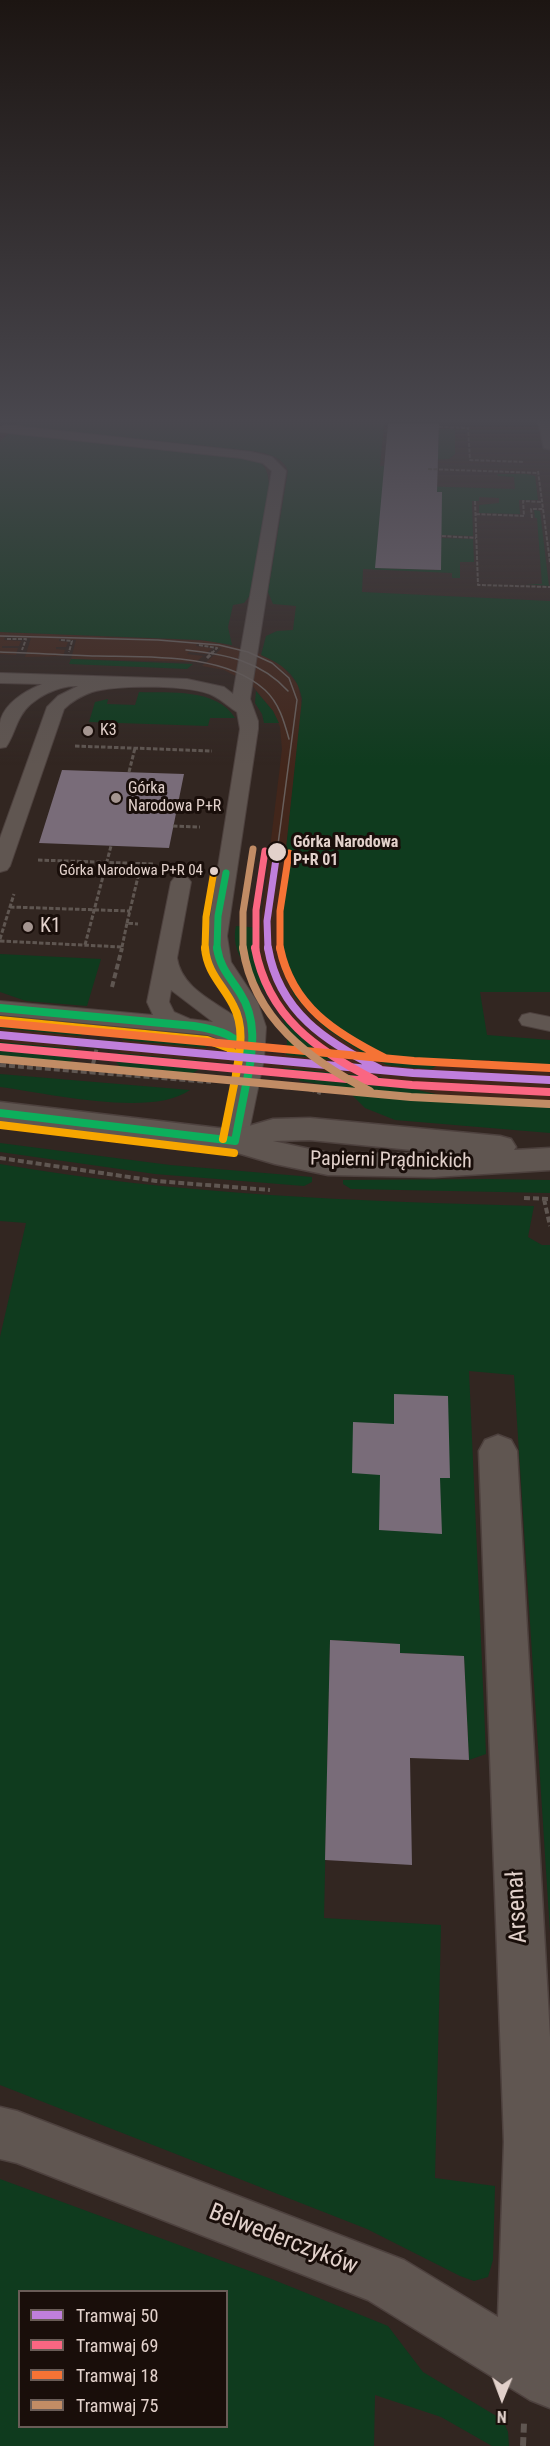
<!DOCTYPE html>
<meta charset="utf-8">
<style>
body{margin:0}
#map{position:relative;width:550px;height:2446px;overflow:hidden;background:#322621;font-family:"Roboto Condensed",sans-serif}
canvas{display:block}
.legend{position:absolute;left:18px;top:2290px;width:210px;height:138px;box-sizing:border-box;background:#190e0a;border:2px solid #695c57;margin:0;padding:8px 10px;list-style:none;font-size:18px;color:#e2d1cb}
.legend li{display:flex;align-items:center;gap:12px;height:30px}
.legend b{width:30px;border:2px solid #695c57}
.north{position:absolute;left:472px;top:2368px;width:60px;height:60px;-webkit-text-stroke:4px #190e0a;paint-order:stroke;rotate:181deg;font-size:16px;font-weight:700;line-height:24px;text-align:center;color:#e2d1cb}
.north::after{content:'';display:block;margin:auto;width:21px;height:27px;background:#e2d1cb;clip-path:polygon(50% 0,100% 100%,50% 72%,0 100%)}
</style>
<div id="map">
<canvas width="550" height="2446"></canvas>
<ul class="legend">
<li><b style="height:8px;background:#c07fdc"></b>Tramwaj 50</li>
<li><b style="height:8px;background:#fa6682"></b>Tramwaj 69</li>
<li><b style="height:8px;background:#f57335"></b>Tramwaj 18</li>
<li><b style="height:8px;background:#c18c65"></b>Tramwaj 75</li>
</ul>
<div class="north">N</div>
</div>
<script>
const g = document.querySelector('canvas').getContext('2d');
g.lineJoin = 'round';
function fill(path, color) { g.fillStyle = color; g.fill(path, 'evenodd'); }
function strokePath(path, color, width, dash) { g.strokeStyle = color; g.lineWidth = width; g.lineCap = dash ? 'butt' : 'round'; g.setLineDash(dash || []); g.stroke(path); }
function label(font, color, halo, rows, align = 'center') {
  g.font = font + ' "Roboto Condensed",sans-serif'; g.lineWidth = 6; g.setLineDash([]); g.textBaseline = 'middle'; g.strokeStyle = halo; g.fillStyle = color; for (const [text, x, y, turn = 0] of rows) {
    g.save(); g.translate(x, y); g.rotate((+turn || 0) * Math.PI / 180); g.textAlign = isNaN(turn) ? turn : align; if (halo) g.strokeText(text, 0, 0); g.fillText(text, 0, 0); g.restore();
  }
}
const built = new Path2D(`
 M0 632 212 641 258 653 282 666 298 685 302 706 277 933 282 970 309 1014 317 1021 387 1065 431 1069 440 1064 461 1065 473 1061 489 1060 516 1069 550 1071V1105L467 1101 413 1089 380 1077 119 1053 123 1040 342 1060 302 1030 284 1010 268 984 261 958 259 939 282 749 280 727 273 711 251 684 224 670 202 666 222 648 197 644 196 646 212 648 206 654 189 652 187 654 203 656 196 662 71 659 76 640 59 639V641L68 642 66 647H56V649L65 650 63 656 25 657 31 638 5 637 4 640 21 641 19 646H2V648H18L16 655 0 654Z
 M0 1028 81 1036 76 1049 0 1042Z`);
const green = new Path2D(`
 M18 423H384L380 466 409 467 416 486 515 489 514 477 498 476 497 474H527L535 476 538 500H519L520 514 479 513V505L499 503V498L479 497V501H472L473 536 441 535 376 568 441 570V538L473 539 474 562H460V578H452V573L363 569 362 592 550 601V992H480L487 1035 550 1040V1071L516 1069 489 1060 473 1061 461 1065 440 1064 431 1069 404 1067 387 1065 364 1054 325 1028 295 997 282 970 277 933 302 699C298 675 282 664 261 655L266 636 277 631 293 630 296 606 273 604 268 592 288 471C282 454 260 452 245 450L15 426Z
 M439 429H455V454L449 459 418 460V453L438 454Z
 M9 433 230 456C255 461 269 457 269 488L251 594 244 603 233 605 228 627 232 645 201 640 0 632V442Z
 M534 510 540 511 549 586 526 584H542L537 518H535Z
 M71 659 193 664 187 669 69 664Z
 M256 691 273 711 279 723H264L262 714 255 703Z
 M139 692C169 693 217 688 235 718H210L208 726 89 722 95 702 108 699 107 704 135 705Z
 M236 926 260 928C253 989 297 1030 344 1061L286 1055C287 1046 288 1037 286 1028 276 991 227 966 236 926Z
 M0 954 101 959 87 1006 26 1001 0 992Z
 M0 1019 85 1026 81 1036 0 1028Z
 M123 1030C147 1033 192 1031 207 1048L123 1040Z
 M0 1042 76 1049H78L75 1058 69 1062 0 1056Z
 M118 1053 201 1061 208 1062V1064L193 1073 121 1067 116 1062Z
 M284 1068 380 1077 413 1089 467 1101 550 1105V1133L395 1120 365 1108 345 1088 300 1081 293 1071 283 1070Z
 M0 1074 190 1090C151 1118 48 1093 0 1087Z
 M0 1143 170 1165 312 1177V1182L304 1186 155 1174 0 1152Z
 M0 1164C179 1195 353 1201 534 1206L528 1237 542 1245H550V1932L514 1375 469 1371 486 1754 469 1760 464 1656 400 1653 399 1644 330 1640 324 1918 441 1925 435 2178 495 2186 493 2260 488 2277 474 2281 460 2276 367 2229 0 2085V1337L26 1223 0 1221Z
 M488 1179 550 1180V1193L351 1189 343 1184V1180Z
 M0 2179 274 2280 388 2326 423 2372 503 2420 508 2432 509 2446H492L441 2417 375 2395 374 2446H0ZM20 2292H226V2426H20Z`);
const building = new Path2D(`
 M388 423H439L437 492H442L441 570 375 568Z
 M62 770 184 774 169 848 39 843Z
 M394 1394 448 1396 450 1478H440L442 1534 379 1530 380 1475 352 1473 353 1422 394 1424Z
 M330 1640 400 1644V1653L464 1656 469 1760 410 1758 412 1865 325 1860Z`);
const pathFar3 = new Path2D(`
 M439 427 468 428 470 460 524 462
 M428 469 539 473
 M538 471 550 562
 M475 501 478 585 550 587
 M476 514 524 516 523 501 542 502
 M532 518 531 509H543
 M442 536 476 538
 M7 639H26L22 650
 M61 640 72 641 69 652
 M199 645 217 648 211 654`);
const pathFar2 = new Path2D(`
 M207 658 213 652
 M75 746 212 751
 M129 772 135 748
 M173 826 200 827
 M38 860 153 864
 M10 907 130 911
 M127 923 141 864
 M0 939 14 894
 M0 941 122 947 121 949
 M85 945 111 846
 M122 947 127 923 138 924`);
const pathFar1 = new Path2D(`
 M112 987 122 948
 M0 1065 211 1082
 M91 1073 97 1047
 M282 1087 309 1089 321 1093
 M0 1158 156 1181 270 1190
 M524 1198 550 1199
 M544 1199 550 1226`);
const path = new Path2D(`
 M523 2446 524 2423`);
const service = new Path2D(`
 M5 425 251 452 272 457 286 471 250 699 258 721V729L227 936 231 962 258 1003 266 1027 264 1059 247 1141 244 1147 235 1150 226 1147 223 1141 241 1061C234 1045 223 1040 207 1035L0 1015V1001L153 1015 147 1002 171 882 174 878H188L191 882 177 958C182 991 220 1003 242 1022L236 1003 210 962 207 936 240 729 237 712C229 707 222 700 214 696 191 684 116 685 92 692 81 696 72 701 64 709L10 866 7 870 0 872V838L47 707 58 696 78 686C59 685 31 698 21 716 15 726 13 737 6 747L0 748C0 740 0 731 0 723 3 704 25 691 42 684L0 683V673L187 679 224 687 233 694 272 471 263 463 241 458 0 432V427ZM171 990 213 1022 190 1019 174 1012 169 1002Z
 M530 1013 550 1017V1031L522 1025 519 1020 522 1015Z`);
const minor = new Path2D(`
 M539 423H550V449L544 448Z
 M0 1102 235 1130 273 1119 310 1118 500 1136 511 1139 516 1147 514 1150 550 1148V1170L434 1177 328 1175 275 1164 234 1152 0 1124ZM310 1140 452 1154 328 1153 273 1141Z
 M498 1435 511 1440 517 1451 550 2037V2408L530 2400 368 2300 17 2163 0 2159V2107L17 2111 404 2260 498 2317 504 2142 479 1451 485 1440Z`);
const tram = new Path2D(`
 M0 636 158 640 219 645 248 652 272 663 289 678 297 700 277 852
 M186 650C225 654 261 661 288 691
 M0 652C32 653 64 655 97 656 148 657 225 653 265 690 279 703 284 721 289 739`);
const bus1Far1 = new Path2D(`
 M217 949 218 916 226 873`);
const bus1 = new Path2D(`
 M217 948C220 968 230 977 240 993 257 1019 253 1048 248 1076
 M0 1008 194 1026C219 1030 240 1035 251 1059L235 1141
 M0 1113 235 1141`);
const bus2Far1 = new Path2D(`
 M205 949 206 917 214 871`);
const bus2 = new Path2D(`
 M205 948C207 973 223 985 233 1005 245 1027 240 1051 236 1074
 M0 1020 207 1040 229 1048 239 1060 223 1139
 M0 1125 234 1153`);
const tram1Far1 = new Path2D(`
 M268 949 267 921 277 852`);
const tram1 = new Path2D(`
 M268 948C279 1012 326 1042 380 1069
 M0 1035 413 1073 550 1080`);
const tram2Far1 = new Path2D(`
 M256 949V910L265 851`);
const tram2 = new Path2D(`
 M255 948C268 1017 316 1050 375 1080
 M0 1047 412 1085 549 1092`);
const tram3Far1 = new Path2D(`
 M280 949V911L289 853`);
const tram3 = new Path2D(`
 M280 948C292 1006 335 1033 385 1058
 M1 1023 414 1061 550 1068`);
const tram4Far1 = new Path2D(`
 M243 949V912L253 849`);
const tram4 = new Path2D(`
 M243 948C254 1019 309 1060 370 1091
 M0 1059 411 1097 549 1104`);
const markers = [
 [88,731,6,"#a49590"],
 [116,798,6,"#a49590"],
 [277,852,10,"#e2d1cb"],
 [214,871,5,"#e2d1cb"],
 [28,927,6,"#a49590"]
];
const farBusnames = [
 ["Górka Narodowa P+R 04",203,871]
];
const farPoinames = [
 ["K3",100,731],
 ["Górka",128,789],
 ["Narodowa P+R",128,807]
];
const farStopnames = [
 ["Górka Narodowa",293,843],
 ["P+R 01",293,861]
];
const poiNames = [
 ["K1",40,927]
];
const streetNames = [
 ["Papierni Prądnickich",391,1161,1]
];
const nearStreetnames = [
 ["Arsenał",518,1907,-93],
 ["Belwederczyków",283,2240,21]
];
fill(built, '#42261b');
fill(green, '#0f3b1e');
fill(building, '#796c79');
strokePath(service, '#4d413e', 2);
strokePath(minor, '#4d413e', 3);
strokePath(pathFar3, '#5f5651', 2, [4, 1.5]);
strokePath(pathFar2, '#5f5651', 3, [4.5, 2]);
strokePath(pathFar1, '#5f5651', 4, [6, 3]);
strokePath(path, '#5f5651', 6, [9, 4.5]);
fill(service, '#605651');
fill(minor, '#605651');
strokePath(tram, '#685f5c', 1.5);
strokePath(bus1Far1, '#0daf5c', 7);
strokePath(bus1, '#0daf5c', 8);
strokePath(bus2Far1, '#f7a600', 7);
strokePath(bus2, '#f7a600', 8);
strokePath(tram1Far1, '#c07fdc', 7);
strokePath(tram1, '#c07fdc', 8);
strokePath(tram2Far1, '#fa6682', 7);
strokePath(tram2, '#fa6682', 8);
strokePath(tram3Far1, '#f57335', 7);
strokePath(tram3, '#f57335', 8);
strokePath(tram4Far1, '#c18c65', 7);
strokePath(tram4, '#c18c65', 8);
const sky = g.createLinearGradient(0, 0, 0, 766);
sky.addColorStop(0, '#1c1512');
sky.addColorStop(0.55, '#49474e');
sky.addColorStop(1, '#49474e00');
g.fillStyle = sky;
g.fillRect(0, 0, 550, 766);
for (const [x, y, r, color] of markers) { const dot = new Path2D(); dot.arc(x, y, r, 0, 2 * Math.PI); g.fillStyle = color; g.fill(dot); strokePath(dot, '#190e0a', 2); }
label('15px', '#e2d1cb', '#190e0a', farBusnames, 'right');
label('16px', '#e2d1cb', '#190e0a', farPoinames, 'left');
label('bold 16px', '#e2d1cb', '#190e0a', farStopnames, 'left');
label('20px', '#e2d1cb', '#190e0a', poiNames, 'left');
label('20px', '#e2d1cb', '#190e0a', streetNames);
label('24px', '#e2d1cb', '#190e0a', nearStreetnames);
</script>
